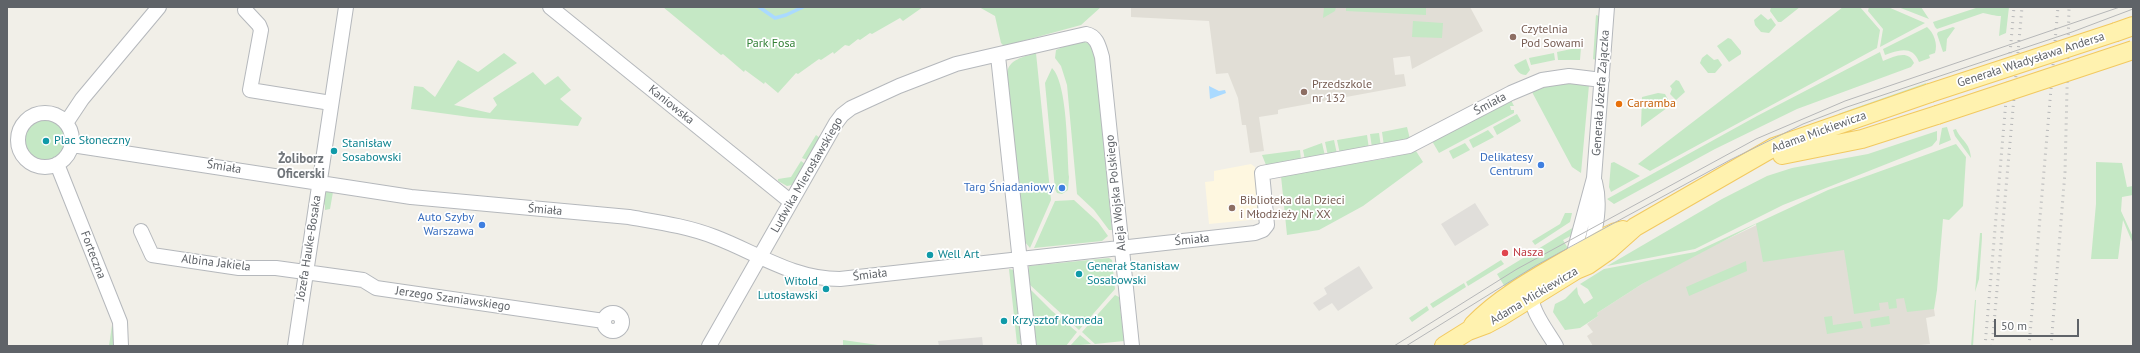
<!DOCTYPE html>
<meta charset="utf-8">
<style>
body{margin:0}
#map{position:relative;width:2140px;height:353px;overflow:hidden;background:#f1efe8;font-family:"PT Sans",sans-serif}
canvas{display:block}
.frame{position:absolute;inset:0;border:8px solid #5f6368;pointer-events:none}
.scale{position:absolute;left:1994px;top:319px;width:85px;height:18px;box-sizing:border-box;border:2px solid #5f6368;border-top:0;padding-left:5px;font-size:12px;line-height:14px;white-space:nowrap;color:#5f6368;-webkit-text-stroke:3px #fff;paint-order:stroke}
</style>
<div id="map">
<canvas width="2140" height="353"></canvas>
<div class="frame"></div>
<div class="scale">50 m</div>
</div>
<script>
const g = document.querySelector('canvas').getContext('2d');
g.lineJoin = 'round';
function fill(path, color) { g.fillStyle = color; g.fill(path, 'evenodd'); }
function strokePath(path, color, width, dash) { g.strokeStyle = color; g.lineWidth = width; g.lineCap = dash ? 'butt' : 'round'; g.setLineDash(dash || []); g.stroke(path); }
function label(font, color, halo, rows, align = 'center') {
  g.font = font + ' "PT Sans",sans-serif'; g.lineWidth = 3.5; g.setLineDash([]); g.textBaseline = 'middle'; g.strokeStyle = halo; g.fillStyle = color; for (const [text, x, y, turn = 0] of rows) {
    g.save(); g.translate(x, y); g.rotate((+turn || 0) * Math.PI / 180); g.textAlign = isNaN(turn) ? turn : align; if (halo) g.strokeText(text, 0, 0); g.fillText(text, 0, 0); g.restore();
  }
}
const commercial = new Path2D(`
 M1251 164 1255 167 1260 219 1209 224 1205 182 1214 181V171Z`);
const industrial = new Path2D(`
 M1475 203 1489 225 1455 246 1441 224Z
 M1359 266 1373 288 1338 311 1332 303 1319 311 1313 303 1327 294 1324 288Z
 M982 337 983 346H939L938 341Z`);
const education = new Path2D(`
 M1131 7H1470L1483 31 1412 69 1410 56 1393 58 1395 75 1404 74 1406 86 1281 109 1278 110V114L1259 117 1264 151 1250 153 1246 125H1242L1238 98 1228 73 1216 74 1209 21 1131 17Z
 M1809 200 1934 309 1935 316 1926 318 1930 344 1907 346H1593L1587 336 1593 332 1587 324 1598 316 1597 313 1642 284 1694 255Z`);
const green = new Path2D(`
 M663 7H923L903 21 900 18 872 34 870 33 860 40 858 39 849 46 845 45 834 54 833 52 821 60 819 59 798 74 796 73 778 93 765 82 764 84 745 70 744 72 723 54 721 55Z
 M979 7H1101L1081 25 1004 46 1001 43 995 16Z
 M1324 7H1336L1335 11 1323 18Z
 M1346 7H1426V15L1346 11Z
 M1771 7H1800L1781 22H1778L1770 11Z
 M1843 7H1860L1880 30 1877 48 1650 171 1638 164Z
 M1869 7H1888L1925 23 1880 47 1883 29 1868 11Z
 M1898 7H1921L1929 19Z
 M1979 7H2009L2006 33 1999 36 2001 16C1994 16 1990 14 1983 13L1937 29 1935 27 1933 22Z
 M1761 14 1768 20 1771 18 1776 25 1769 33 1761 32 1755 25 1754 20Z
 M1596 15 1599 16 1596 60 1593 59Z
 M1413 21 1443 23 1442 38 1412 37Z
 M1927 27C1934 33 1938 44 1935 53L1929 55 1930 58 1919 62C1913 45 1898 50 1885 55L1883 49Z
 M1953 27 1955 28 1947 39 1946 51 1943 52 1937 34 1938 32Z
 M1728 38 1731 39 1741 51V54L1729 62 1717 46Z
 M1085 42 1090 44 1095 55 1112 230H1109L1094 210 1077 194 1067 85 1061 66 1055 58 1056 50 1070 44Z
 M1581 47 1580 60H1558L1557 52Z
 M1880 52 1883 61C1894 57 1908 49 1914 63L1911 67 1797 109 1715 149 1614 204 1607 199 1757 116Z
 M504 53 517 63 454 105 490 113 497 105 493 98 533 72 545 85 558 76 571 90 560 99 582 118 578 126 470 117 411 109 414 86 423 87 435 97 458 60 478 72Z
 M1036 53 1051 200 1030 248 1025 242 1007 74C1008 59 1024 57 1036 53Z
 M1554 53 1555 60 1531 65 1529 58Z
 M1707 54 1714 60 1718 59 1722 65 1715 73H1708L1700 63 1702 58Z
 M1526 59 1530 70 1526 75C1520 75 1517 71 1514 65Z
 M1052 68C1068 84 1067 153 1069 177L1068 190 1062 194 1057 193 1055 189 1045 83Z
 M1676 80 1679 81 1685 92 1676 100 1670 94 1672 89 1670 86Z
 M1559 82 1589 85 1581 173 1572 167 1532 92Z
 M1926 83 1927 86 1842 114H1838Z
 M1658 93 1665 94 1671 105 1641 127 1642 97Z
 M1511 100 1514 106H1510L1511 110H1514V113L1439 153 1432 141Z
 M1517 114 1521 121 1497 135 1493 127Z
 M22 140a23 23 0 1 1 46 0a23 23 0 1 1-46 0Z
 M1407 127 1410 139 1384 146 1382 132Z
 M1947 127 1951 140 1939 145 1942 128Z
 M1956 129C1961 141 1970 142 1971 158L1955 136 1953 130Z
 M1488 130 1494 137 1473 148 1469 140Z
 M1937 131V140L1932 146 1783 205 1695 249 1607 266 1722 199 1767 176 1792 168 1868 154Z
 M1379 133 1381 147 1372 148 1370 134Z
 M816 135 820 138 807 160 802 158Z
 M1367 135 1369 149 1340 154 1337 140Z
 M1334 140 1337 154 1328 156 1325 142Z
 M1322 143 1325 156 1305 160 1303 150Z
 M1465 143 1470 150 1453 159 1449 151Z
 M1956 144 1966 157 1963 206 1949 220 1943 219 1937 290 1934 309 1907 312 1904 298 1896 299 1897 308 1889 309 1888 302 1879 303 1880 310 1854 314 1844 250 1763 262 1756 224 1642 284 1597 313 1598 316 1580 328 1565 330 1553 312 1555 304 1565 299 1577 287 1578 294 1584 304 1593 298 1588 289 1580 284 1604 269 1695 252 1828 190Z
 M1300 150 1301 160 1266 165 1262 155Z
 M1416 151 1423 162 1363 206 1319 230 1287 235 1281 176 1388 158Z
 M801 161 805 164 792 185 787 186 778 181V179L791 177Z
 M1614 162 1640 176 1611 192 1609 187 1611 163Z
 M2096 162 2122 163 2127 187 2133 186V195L2122 197 2121 211 2133 237V244L2123 220 2118 259H2091L2096 204Z
 M326 191 333 192 330 209 325 210V205L322 202Z
 M1074 200 1098 222 1108 236 1102 241 1034 248 1055 201Z
 M1565 213H1572L1570 222 1535 245 1532 241 1560 224Z
 M1574 227 1576 233 1563 240 1569 250 1508 292 1497 274Z
 M1980 233H1982V238L1979 279 1975 292Z
 M1109 258 1112 260 1115 289 1079 330 1029 284V266Z
 M1501 260 1504 264 1468 286 1466 282Z
 M1746 261 1747 271 1689 296 1686 287Z
 M1009 269 1014 270 1021 344H1017Z
 M1464 283 1466 287 1433 308 1430 304Z
 M1030 289 1052 311 1077 332 1066 346H1035Z
 M1115 295 1119 297 1124 341 1095 344 1082 332Z
 M1975 300H1976L1973 346H1971Z
 M1427 306 1429 310 1412 322 1409 318Z
 M1832 316 1833 325 1861 321 1863 328 1827 334 1824 317Z
 M1889 316 1890 324 1871 327 1870 319Z
 M112 325 115 335 113 346H109Z
 M1080 335 1091 344 1070 346Z
 M843 340 878 345V346H843Z`);
const water = new Path2D(`
 M1209 86 1219 91 1225 90 1226 93 1210 99Z`);
const stream = new Path2D(`
 M759 7 775 18 786 15 803 7`);
const minor = new Path2D(`
 M550 7 791 202
 M245 10 259 25 261 30 250 90 331 103
 M998 56 1029 346
 M18 140a27 27 0 1 1 54 0a27 27 0 1 1-54 0Z
 M66 123 82 99 159 7
 M72 145 411 197 629 217C657 222 687 226 715 237 757 253 793 279 840 279L1255 233 1263 230 1267 225 1262 173 1409 146 1511 93 1542 80 1569 76 1602 80
 M57 164 120 322 121 346
 M141 231 152 255 239 268H276L363 280 376 288 604 321
 M1590 250C1596 228 1601 205 1595 182
 M1573 256 1594 178 1607 7
 M1531 289C1529 309 1546 329 1556 346
 M604 322a9 9 0 1 1 18 0a9 9 0 1 1-18 0Z
 M295 346 346 7
 M709 346 836 123 842 115 851 108 899 86 956 64 1086 34C1097 36 1099 47 1102 57L1132 346`);
const major = new Path2D(`
 M2116 32 2133 26
 M1782 155 1862 139 1937 115
 M1473 325C1503 294 1545 273 1582 251 1595 244 1608 233 1623 230
 M1444 346 1468 331 1487 324 1500 317 1576 270 1588 265 1608 251 1635 227 1774 147 1930 93`);
const tram = new Path2D(`
 M1394 346 1517 269 1756 139 1845 101 2120 7
 M1406 346 1535 266 1730 160 1803 124 1847 107 2072 32 2133 9`);
const rail = new Path2D(`
 M1985 346 2014 7
 M1992 346 2022 7
 M2029 346 2058 7
 M2051 346 2065 172 2069 7`);
const majorBridge = new Path2D(`
 M1930 93 2116 32
 M1937 115 2133 50`);
const markers = [
 [1513,37,4,"#8d6e63"],
 [1304,92,4,"#8d6e63"],
 [1619,104,4,"#e8710a"],
 [46,141,4,"#0f9aa8"],
 [334,151,4,"#0f9aa8"],
 [1541,165,4,"#3f7fe0"],
 [1062,188,4,"#3f7fe0"],
 [1232,208,4,"#8d6e63"],
 [482,225,4,"#3f7fe0"],
 [1505,253,4,"#e0444e"],
 [930,255,4,"#0f9aa8"],
 [1079,274,4,"#0f9aa8"],
 [826,289,4,"#0f9aa8"],
 [1004,321,4,"#0f9aa8"]
];
const educationNames = [
 ["Czytelnia",1521,30],
 ["Pod Sowami",1521,44],
 ["Przedszkole",1312,85],
 ["nr 132",1312,99],
 ["Biblioteka dla Dzieci",1240,201],
 ["i Młodzieży Nr XX",1240,215]
];
const parkNames = [
 ["Park Fosa",771,44]
];
const streetNames = [
 ["Generała Władysława Andersa",2031,60,-18],
 ["Generała Józefa Zajączka",1601,93,-86],
 ["Śmiała",1490,104,-28],
 ["Kaniowska",671,105,39],
 ["Adama Mickiewicza",1819,132,-20],
 ["Śmiała",224,167,9],
 ["Ludwika Mierosławskiego",807,175,-60],
 ["Aleja Wojska Polskiego",1116,193,-96],
 ["Śmiała",545,210,5],
 ["Śmiała",1192,240,-6],
 ["Józefa Hauke-Bosaka",309,248,-81],
 ["Forteczna",93,255,69],
 ["Albina Jakiela",216,263,7],
 ["Śmiała",870,275,-7],
 ["Adama Mickiewicza",1534,296,-31],
 ["Jerzego Szaniawskiego",453,299,8]
];
const foodNames = [
 ["Carramba",1627,104]
];
const cultureNames = [
 ["Plac Słoneczny",54,141],
 ["Stanisław",342,144],
 ["Sosabowski",342,158],
 ["Well Art",938,255],
 ["Generał Stanisław",1087,267],
 ["Sosabowski",1087,281],
 ["Witold",818,282,"right"],
 ["Lutosławski",818,296,"right"],
 ["Krzysztof Komeda",1012,321]
];
const shopNames = [
 ["Delikatesy",1533,158],
 ["Centrum",1533,172],
 ["Targ Śniadaniowy",1054,188],
 ["Auto Szyby",474,218],
 ["Warszawa",474,232]
];
const healthNames = [
 ["Nasza",1513,253]
];
const neighbourhoodNames = [
 ["Żoliborz",301,159],
 ["Oficerski",301,174]
];
fill(commercial, '#fef7e0');
fill(industrial, '#e0deda');
fill(education, '#e1ded6');
fill(green, '#c5e8c5');
fill(water, '#aadaff');
strokePath(stream, '#aadaff', 3.5);
strokePath(minor, '#b5b8bc', 16);
strokePath(major, '#f2c960', 20);
strokePath(minor, '#fff', 14);
strokePath(major, '#fff2af', 18);
strokePath(tram, '#b6b7b8', 1);
strokePath(rail, '#b6b7b8', 3, [1, 5]);
strokePath(majorBridge, '#f2c960', 20, []);
strokePath(majorBridge, '#fff2af', 18);
for (const [x, y, r, color] of markers) { const dot = new Path2D(); dot.arc(x, y, r, 0, 2 * Math.PI); g.fillStyle = color; g.fill(dot); strokePath(dot, '#fff', 1.5); }
label('12px', '#785e54', '#fff', educationNames, 'left');
label('12px', '#348238', '#fff', parkNames);
label('12px', '#5f6368', '#fff', streetNames);
label('12px', '#c56008', '#fff', foodNames, 'left');
label('12px', '#0d838f', '#fff', cultureNames, 'left');
label('12px', '#366cbe', '#fff', shopNames, 'right');
label('12px', '#be3a42', '#fff', healthNames, 'left');
label('bold 13px', '#70757a', '#fff', neighbourhoodNames);
</script>
